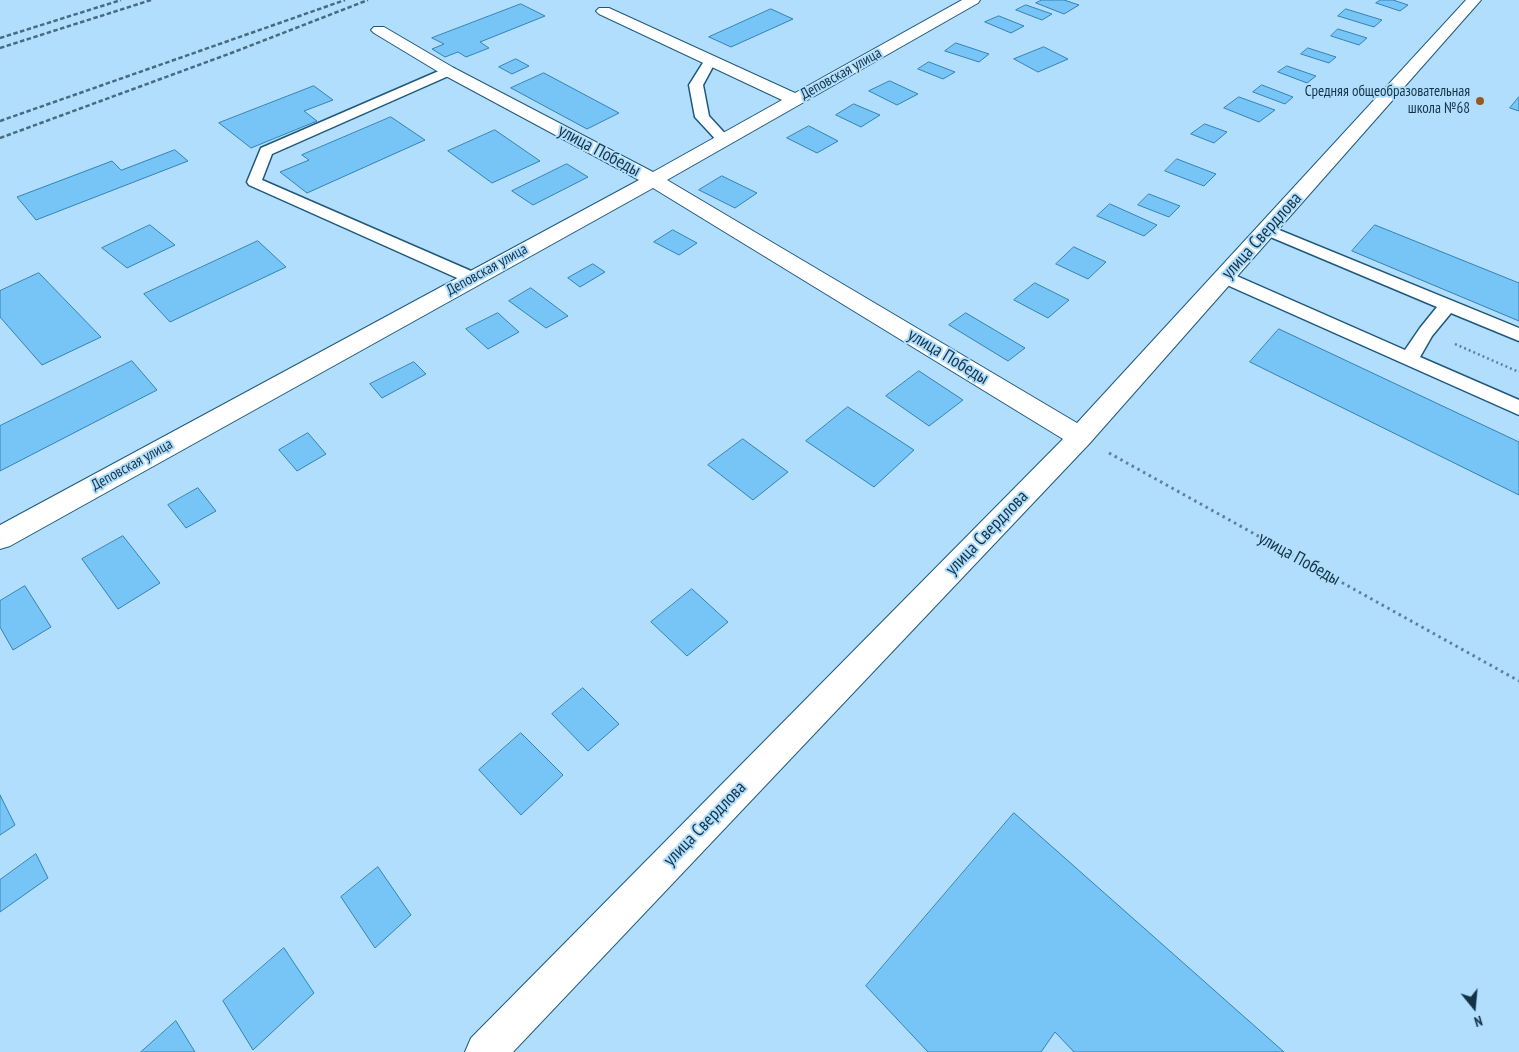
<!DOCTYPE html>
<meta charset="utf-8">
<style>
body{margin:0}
#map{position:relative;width:1519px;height:1052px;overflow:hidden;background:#b2defd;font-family:"PT Sans Narrow",sans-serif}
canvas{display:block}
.north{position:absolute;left:1449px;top:982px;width:50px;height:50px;-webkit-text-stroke:4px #b2defd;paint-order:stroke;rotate:163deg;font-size:14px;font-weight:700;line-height:20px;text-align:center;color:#133448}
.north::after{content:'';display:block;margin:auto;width:18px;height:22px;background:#133448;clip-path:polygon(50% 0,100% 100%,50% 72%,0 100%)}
</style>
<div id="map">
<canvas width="1519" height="1052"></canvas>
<div class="north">N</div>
</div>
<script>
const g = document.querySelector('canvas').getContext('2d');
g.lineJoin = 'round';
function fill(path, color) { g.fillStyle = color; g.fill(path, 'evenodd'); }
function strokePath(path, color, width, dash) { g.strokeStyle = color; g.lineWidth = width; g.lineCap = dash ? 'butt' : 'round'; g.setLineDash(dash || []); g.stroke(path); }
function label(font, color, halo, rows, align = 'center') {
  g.font = font + ' "PT Sans Narrow",sans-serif'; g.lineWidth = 4; g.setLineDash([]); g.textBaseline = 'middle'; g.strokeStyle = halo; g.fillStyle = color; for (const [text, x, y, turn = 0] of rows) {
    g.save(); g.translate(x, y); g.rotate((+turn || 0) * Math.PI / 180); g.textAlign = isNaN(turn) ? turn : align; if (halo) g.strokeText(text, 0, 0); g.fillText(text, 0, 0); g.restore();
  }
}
const building = new Path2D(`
 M1042 0H1064L1079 5 1064 14 1036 3Z
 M1381 0H1393L1408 5 1400 11 1376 3Z
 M521 4 545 16 480 42 489 48 466 57 458 52 445 57 432 49 444 44 432 38Z
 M1026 5 1052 14 1042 20 1016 10Z
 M771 9 793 19 731 47 709 37Z
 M1346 9 1382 20 1374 27 1338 16Z
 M999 16 1024 26 1011 33 985 22Z
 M1338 29 1367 38 1359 45 1331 36Z
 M956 43 989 54 979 62 945 51Z
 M1044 47 1068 59 1038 72 1014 59Z
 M1308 48 1336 57 1329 63 1301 54Z
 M516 59 529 66 512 74 499 67Z
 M929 62 955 72 943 79 918 69Z
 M1287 66 1316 76 1307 83 1278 72Z
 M544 73 619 113 587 129 511 88Z
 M890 81 918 94 897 105 869 91Z
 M1262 85 1293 97 1285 104 1253 92Z
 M314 86 333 100 304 111 317 121 251 148 219 123Z
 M1239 97 1275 110 1259 122 1224 108Z
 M1519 97V111L1510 108Z
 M854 104 880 115 861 127 836 115Z
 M391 117 425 140 307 193 280 172 309 160 302 155Z
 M1205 124 1227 132 1214 143 1191 134Z
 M809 126 838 141 817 153 787 138Z
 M495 130 540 161 492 183 448 151Z
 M175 150 188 161 36 220 17 197 112 161 121 170Z
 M1177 159 1216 174 1204 186 1165 171Z
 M567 164 588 177 533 205 512 191Z
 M722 176 757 193 735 208 699 190Z
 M1149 194 1180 206 1169 217 1138 205Z
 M1110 204 1157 225 1144 236 1097 216Z
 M150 225 175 245 127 268 102 248Z
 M1375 225 1519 283V321L1352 251Z
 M673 230 697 243 679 255 654 242Z
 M258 241 286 267 170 322 144 294Z
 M1074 247 1106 262 1088 279 1056 264Z
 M593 264 605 272 580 287 568 278Z
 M39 273 101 337 42 365 0 317V291Z
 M1035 283 1069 300 1048 318 1014 300Z
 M531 288 568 316 546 328 509 301Z
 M498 313 519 332 488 349 466 329Z
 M966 313 1025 348 1008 361 949 325Z
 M1279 329 1519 442V495L1250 362Z
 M132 361 157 390 0 471V426Z
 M414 362 426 374 382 398 370 384Z
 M919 371 963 400 929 426 886 396Z
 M848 407 914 450 874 487 806 441Z
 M308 433 326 454 297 471 279 450Z
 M743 439 788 472 753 500 708 465Z
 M198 488 216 511 186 528 168 505Z
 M123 536 160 583 118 609 82 559Z
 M25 586 51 627 13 650 0 627V601Z
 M692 589 728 622 687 656 651 622Z
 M583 688 619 724 588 751 552 714Z
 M521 733 563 775 521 815 479 770Z
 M0 795 15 825 0 835Z
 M1014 813 1284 1052H1074L1055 1032 1041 1052H928L866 986Z
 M36 854 48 878 0 912V880Z
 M378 867 411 915 375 948 341 897Z
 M284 948 314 993 253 1050 223 1001Z
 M176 1021 195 1052H141Z`);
const pathFar1 = new Path2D(`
 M1455 344 1519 372`);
const path = new Path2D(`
 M1109 453 1519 681`);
const lane = new Path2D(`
 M710 57 716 61 703 85 709 116 731 140 724 144 719 143 695 117 689 85 706 58Z
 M448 67 453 68 454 71 453 74 272 154 262 180 478 274 480 278 478 282 472 283 466 282 249 185 247 182 261 148Z
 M1267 225 1519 328V341L1451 313 1432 336 1420 357 1519 400V415L1218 281 1216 277 1218 273 1224 272 1230 273 1405 350 1420 328 1437 307 1261 233 1259 230 1261 227Z`);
const street = new Path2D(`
 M962 0H980L978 3 667 180 1077 423 1466 0H1481L1089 444 513 1052H465L471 1038 1063 439 653 188 10 546 0 549V525L639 180 442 74 374 33 371 30 374 27H384L454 68 653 172 782 100 599 14 596 11 599 8H609L795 93Z`);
const rail = new Path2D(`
 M0 38 121 0
 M0 48 151 0
 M0 121 345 0
 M0 138 234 52 368 0`);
const markers = [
 [1480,101,5,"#98591f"]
];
const farStreetnames = [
 ["Деповская улица",841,74,-29],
 ["Деповская улица",487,270,-29],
 ["Деповская улица",132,465,-29]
];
const farPoinames = [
 ["Средняя общеобразовательная",1470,92],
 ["школа №68",1470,109]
];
const streetNames = [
 ["улица Победы",599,151,28],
 ["улица Свердлова",1262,236,-48],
 ["улица Победы",948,357,31],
 ["улица Свердлова",987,533,-46],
 ["улица Победы",1299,559,29],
 ["улица Свердлова",705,824,-46]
];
fill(building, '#77c4f7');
strokePath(building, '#3482b2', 1);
strokePath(lane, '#1d597d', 3);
strokePath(street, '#1d597d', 2);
strokePath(pathFar1, '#5c829b', 2.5, [2, 3]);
strokePath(path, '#5c829b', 3, [2.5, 4]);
fill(lane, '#fff');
fill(street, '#fff');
strokePath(rail, '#466b82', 2.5, [4.5, 2.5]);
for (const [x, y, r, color] of markers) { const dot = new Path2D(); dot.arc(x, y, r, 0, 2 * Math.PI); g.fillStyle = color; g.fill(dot); strokePath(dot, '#b2defd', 2); }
label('15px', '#133448', '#b2defd', farStreetnames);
label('15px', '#133448', '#b2defd', farPoinames, 'right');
label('18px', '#133448', '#b2defd', streetNames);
</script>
